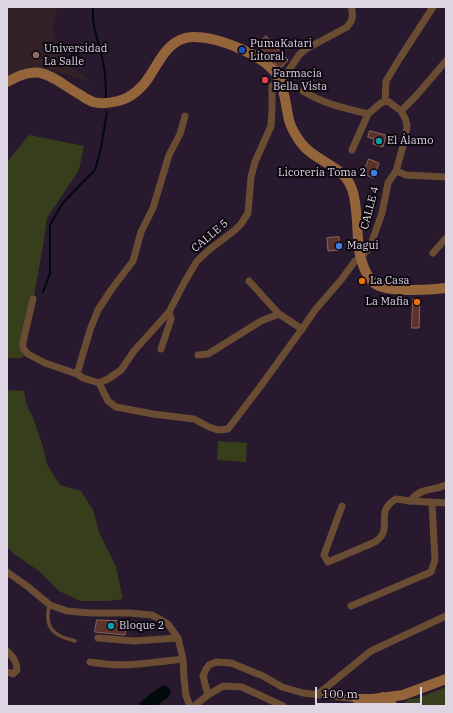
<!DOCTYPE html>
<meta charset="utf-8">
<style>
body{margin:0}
#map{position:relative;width:453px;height:713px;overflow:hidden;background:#28192f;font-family:"IBM Plex Serif",serif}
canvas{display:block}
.frame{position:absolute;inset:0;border:8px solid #ded5e4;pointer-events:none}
.scale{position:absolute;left:315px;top:687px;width:107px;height:18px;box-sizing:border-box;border:2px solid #ded5e4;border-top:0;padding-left:5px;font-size:12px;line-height:14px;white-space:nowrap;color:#ded5e4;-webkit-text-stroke:3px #0d0710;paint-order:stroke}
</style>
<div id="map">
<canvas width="453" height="713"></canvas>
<div class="frame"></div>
<div class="scale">100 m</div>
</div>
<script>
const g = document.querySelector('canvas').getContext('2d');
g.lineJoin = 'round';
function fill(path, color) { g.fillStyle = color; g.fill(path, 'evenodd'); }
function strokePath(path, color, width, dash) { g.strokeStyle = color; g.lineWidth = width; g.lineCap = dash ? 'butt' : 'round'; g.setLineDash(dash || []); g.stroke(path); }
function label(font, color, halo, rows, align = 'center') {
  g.font = font + ' "IBM Plex Serif",serif'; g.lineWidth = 4; g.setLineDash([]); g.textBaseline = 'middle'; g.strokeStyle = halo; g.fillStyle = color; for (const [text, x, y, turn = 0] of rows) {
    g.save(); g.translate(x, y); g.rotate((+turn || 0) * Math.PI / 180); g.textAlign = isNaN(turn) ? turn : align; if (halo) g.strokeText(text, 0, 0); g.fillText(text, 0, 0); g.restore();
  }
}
const education = new Path2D(`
 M7 7H58L53 26 56 44 76 70 95 86 81 79 43 67 27 68 14 72 7 76Z`);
const green = new Path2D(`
 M29 135 84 146 79 170 47 218 44 240 23 358H7V162Z
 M7 390 24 391 26 403 34 420 43 447 47 464 60 485 81 491 93 510 99 532 116 567 123 599 108 601H80L59 591 40 572 13 553 7 547Z
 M218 441 247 443 246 462 217 460Z
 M446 687V706H403L404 703 409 699 418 698Z`);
const stream = new Path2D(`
 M93 7C91 26 100 44 103 62 106 74 106 88 106 100
 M43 292 50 273V225L62 204 78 187 95 170 101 148 107 112`);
const river = new Path2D(`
 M146 706 164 692`);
const building = new Path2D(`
 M266 36 288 60 283 66 279 68 258 45Z
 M370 131 386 135 383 147 373 144 374 139 368 137Z
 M369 159 379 163 374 178 363 174Z
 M339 237 340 250 328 251 327 238Z
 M413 299H420L419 328H412Z
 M97 620 128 621 125 635 95 632Z`);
const service = new Path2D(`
 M50 605C46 615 47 628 57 634 62 638 69 639 75 641`);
const minor = new Path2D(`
 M303 91C324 104 344 108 368 114
 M385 101 386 81 400 58 433 7
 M401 111 416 96 446 61
 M396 171 406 175 446 177
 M433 253 446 238
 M249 281 279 314 302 329
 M33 299 23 342V348L25 351 28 354 45 363 77 374 83 378 99 383 108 401 116 407 153 414 194 419 209 427 218 430 228 429 260 387 302 329 315 310 341 280 355 261 361 257 370 247 382 213 388 183 396 171 406 135 407 125 405 118 401 111 389 102 385 101 381 103 368 114 352 150
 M161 349 171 319 169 312
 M198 355 208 354 261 321 279 314
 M77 374 90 330 98 310 111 290 133 261 141 232 153 208 169 155 180 134 185 116
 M99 383 108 379 121 370 134 351 169 312 184 283 197 261 210 249 235 230 241 224 248 213 251 177 255 162 271 126 272 109V86L279 79 285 76 299 55 306 49 347 27C353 21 354 15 351 7
 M410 501C423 486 430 492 446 485
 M342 506 324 555 328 562 375 542C395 529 373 512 396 499L410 501 446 503
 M7 572 27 586 50 605 67 611 90 613H129L152 615 168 624 178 638 183 659 184 678 186 696 190 706
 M351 606 431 572 435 560 432 503
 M98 638 134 641 178 638
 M7 651C13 657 17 662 17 670L13 674 7 672
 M90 662C122 668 151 663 183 659
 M318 694 371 651 446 616
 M208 695 203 676 206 669 209 665 216 662 231 663 263 676 282 687 303 693 357 699
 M194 706 208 695 223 686 242 687 283 706`);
const secondary = new Path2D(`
 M7 82C41 62 50 77 79 94 83 97 88 100 93 102 100 104 110 103 118 101 132 98 144 86 151 74 161 58 170 38 192 37 217 36 269 56 280 80 285 93 286 107 289 120 291 128 296 136 301 143 315 162 344 165 352 189 357 203 357 225 358 239 358 252 364 275 374 283 385 293 431 290 446 288
 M383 697 388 700 393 706
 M357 699H373L403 695 446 679`);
const markers = [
 [242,50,4,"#1a4fb4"],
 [36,55,4,"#8d6e63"],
 [265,80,4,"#e0444e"],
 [379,141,4,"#0f9aa8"],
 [374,173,4,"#3f7fe0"],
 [339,246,4,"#3f7fe0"],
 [362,281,4,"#e8710a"],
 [417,302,4,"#e8710a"],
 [111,626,4,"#0f9aa8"]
];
const poiNames = [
 ["PumaKatari",250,44],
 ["Litoral",250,57],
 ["Universidad",44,49],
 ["La Salle",44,62],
 ["Farmacia",273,74],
 ["Bella Vista",273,87],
 ["El Álamo",387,141],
 ["Licoreria Toma 2",366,173,"right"],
 ["Magui",347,246],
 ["La Casa",370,281],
 ["La Mafia",409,302,"right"],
 ["Bloque 2",119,626]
];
const streetNames = [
 ["CALLE 4",370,208,-75],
 ["CALLE 5",210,236,-40]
];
fill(education, '#332128');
fill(green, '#363e1b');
strokePath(stream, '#00090b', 2);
strokePath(river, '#00090b', 13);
fill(building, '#5d322b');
strokePath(building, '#896660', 1);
strokePath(service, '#6a4c33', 3.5);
strokePath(minor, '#6a4c33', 7);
strokePath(secondary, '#94643b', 10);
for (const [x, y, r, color] of markers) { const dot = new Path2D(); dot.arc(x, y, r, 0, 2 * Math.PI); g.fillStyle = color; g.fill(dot); strokePath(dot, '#0d0710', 1.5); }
label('11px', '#ded5e4', '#0d0710', poiNames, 'left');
label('11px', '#ded5e4', '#0d0710', streetNames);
</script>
